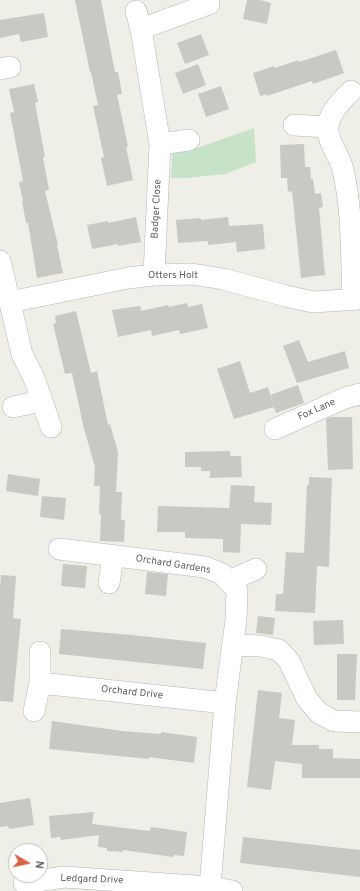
<!DOCTYPE html>
<style>
body{margin:0}
#map{position:relative;width:360px;height:891px;overflow:hidden;background:#efeee7;font-family:Overpass,sans-serif}
canvas{display:block}
.north{position:absolute;left:8px;top:843px;width:40px;height:40px;box-sizing:border-box;background:#fff;border:1px solid #bfc0c1;border-radius:50%;rotate:99deg;font-size:11px;font-weight:700;line-height:16px;text-align:center;color:#5e6165}
.north::after{content:'';display:block;margin:auto;width:14px;height:18px;background:#d76244;clip-path:polygon(50% 0,100% 100%,50% 72%,0 100%)}
</style>
<div id="map">
<canvas width="360" height="891"></canvas>
<div class="north">N</div>
</div>
<script>
const g = document.querySelector('canvas').getContext('2d');
g.lineJoin = 'round';
function fill(path, color) { g.fillStyle = color; g.fill(path, 'evenodd'); }
function strokePath(path, color, width, dash) { g.strokeStyle = color; g.lineWidth = width; g.lineCap = dash ? 'butt' : 'round'; g.setLineDash(dash || []); g.stroke(path); }
function label(font, color, halo, rows, align = 'center') {
  g.font = font + ' Overpass,sans-serif'; g.lineWidth = 3.5; g.setLineDash([]); g.textBaseline = 'middle'; g.strokeStyle = halo; g.fillStyle = color; for (const [text, x, y, turn = 0] of rows) {
    g.save(); g.translate(x, y); g.rotate((+turn || 0) * Math.PI / 180); g.textAlign = isNaN(turn) ? turn : align; if (halo) g.strokeText(text, 0, 0); g.fillText(text, 0, 0); g.restore();
  }
}
const green = new Path2D(`
 M254 128 256 162 225 174 186 178H171L173 142 179 141 197 148Z`);
const building = new Path2D(`
 M75 0H101L115 72H118L122 94 117 95 124 127 128 147H126L133 180 107 186 101 158 104 157 93 106 98 105 91 72H90Z
 M247 0H260L271 3 267 24 243 19Z
 M44 13 48 37 21 42 19 34 0 38V20Z
 M201 34 209 55 185 64 177 43Z
 M336 50 344 73 313 84 312 81 267 96V94L260 96 253 73 274 66 275 68 299 60V62Z
 M198 64 206 85 183 94 175 73Z
 M34 84 38 102 35 103 45 157H43L49 190 45 191 58 245H57L63 273 37 278 28 223H26L22 201H23L19 182 23 181 10 113 14 112 9 89Z
 M221 86 229 109 206 117 198 94Z
 M304 144 305 167H310L311 179H313L315 194 321 193 323 207 319 208 325 275 301 278 292 191 288 192 287 178H281L280 145Z
 M136 217 141 242 118 246V244L92 249 87 225 108 221V223Z
 M228 217 229 226 263 224 265 249 237 252 236 242 208 245V241L178 243 176 220 201 218V220Z
 M187 303 188 307 202 304 208 328 180 334 179 330 152 336 151 330 118 337 112 310 140 306 141 311 168 305 169 307Z
 M76 311 91 373 97 371 108 425 110 424 118 452 116 492H122L121 520H125L124 542 100 541 101 514H99L100 486H94L95 467 83 425 72 373 65 374 53 324 56 323 55 316Z
 M299 340 308 362 345 351 349 368 297 383 283 346Z
 M240 361 250 393 268 387 274 407 234 419 217 369Z
 M298 385 304 403 276 413 270 395Z
 M331 417H352L353 469 328 470 326 419Z
 M230 451V456H241L242 477 210 478V471H201V467H185V452Z
 M8 474 40 479 38 496 6 491Z
 M309 477 332 478 329 567 317 566 315 613 275 611 276 594H283L286 552 304 553 307 485H309Z
 M231 485 255 486 254 502 272 503 271 525 241 524 240 553 223 552V539L185 538V532H157L158 506 229 508Z
 M42 496 66 498 64 520 40 517Z
 M63 564 87 566 85 588 61 586Z
 M147 572 168 574 166 596 145 594Z
 M1 575 16 576 13 618 21 619 13 702 0 701V588Z
 M258 616 275 618 273 635 256 633Z
 M343 620 344 644 314 645 313 621Z
 M61 629 132 635 206 643 203 669 59 654Z
 M337 654H357L355 700H337Z
 M258 690 282 693 279 718 295 720 292 745H319V749H333V758L360 759V778H302V764L275 761 271 790 247 787Z
 M52 721 122 731 161 734V732L197 737 194 763 149 757V759L49 749Z
 M30 798 34 825 9 829 8 826 0 827V803Z
 M94 812 92 824 150 831 151 827 187 832 184 856 174 855 173 857 123 850V852L107 851V848L98 847 99 835 61 840 60 837 51 838 49 816Z
 M243 837 360 850V877L240 863Z`);
const street = new Path2D(`
 M136 11 141 29 160 144 154 275
 M141 29 209 4
 M0 69 10 67
 M351 91C342 101 330 111 328 126 326 140 338 153 342 166 353 209 351 255 353 299
 M294 125 328 127
 M160 144 189 140
 M0 261 22 354 34 378 51 427
 M10 302 128 278 154 275 192 274 223 279 286 296 313 302 360 299
 M13 407 41 401
 M275 429 345 398 360 394
 M59 549 205 567 222 574 237 590 236 620 225 703 210 887
 M229 581 256 569
 M109 583 113 556
 M233 645 261 646 279 650 289 661 307 699 319 713 334 721 360 722
 M40 683 225 703
 M34 711 40 683V652
 M24 883 64 877 210 887 232 891`);
const streetNames = [
 ["Badger Close",157,209,-87],
 ["Otters Holt",173,276],
 ["Fox Lane",317,410,-24],
 ["Orchard Gardens",173,565,9],
 ["Orchard Drive",132,693,6],
 ["Ledgard Drive",92,880,2]
];
fill(green, '#c6e3ca');
fill(building, '#cac8c3');
strokePath(street, '#b4b6ba', 22);
strokePath(street, '#fff', 21);
label('10px', '#5e6165', '#fff', streetNames);
</script>
